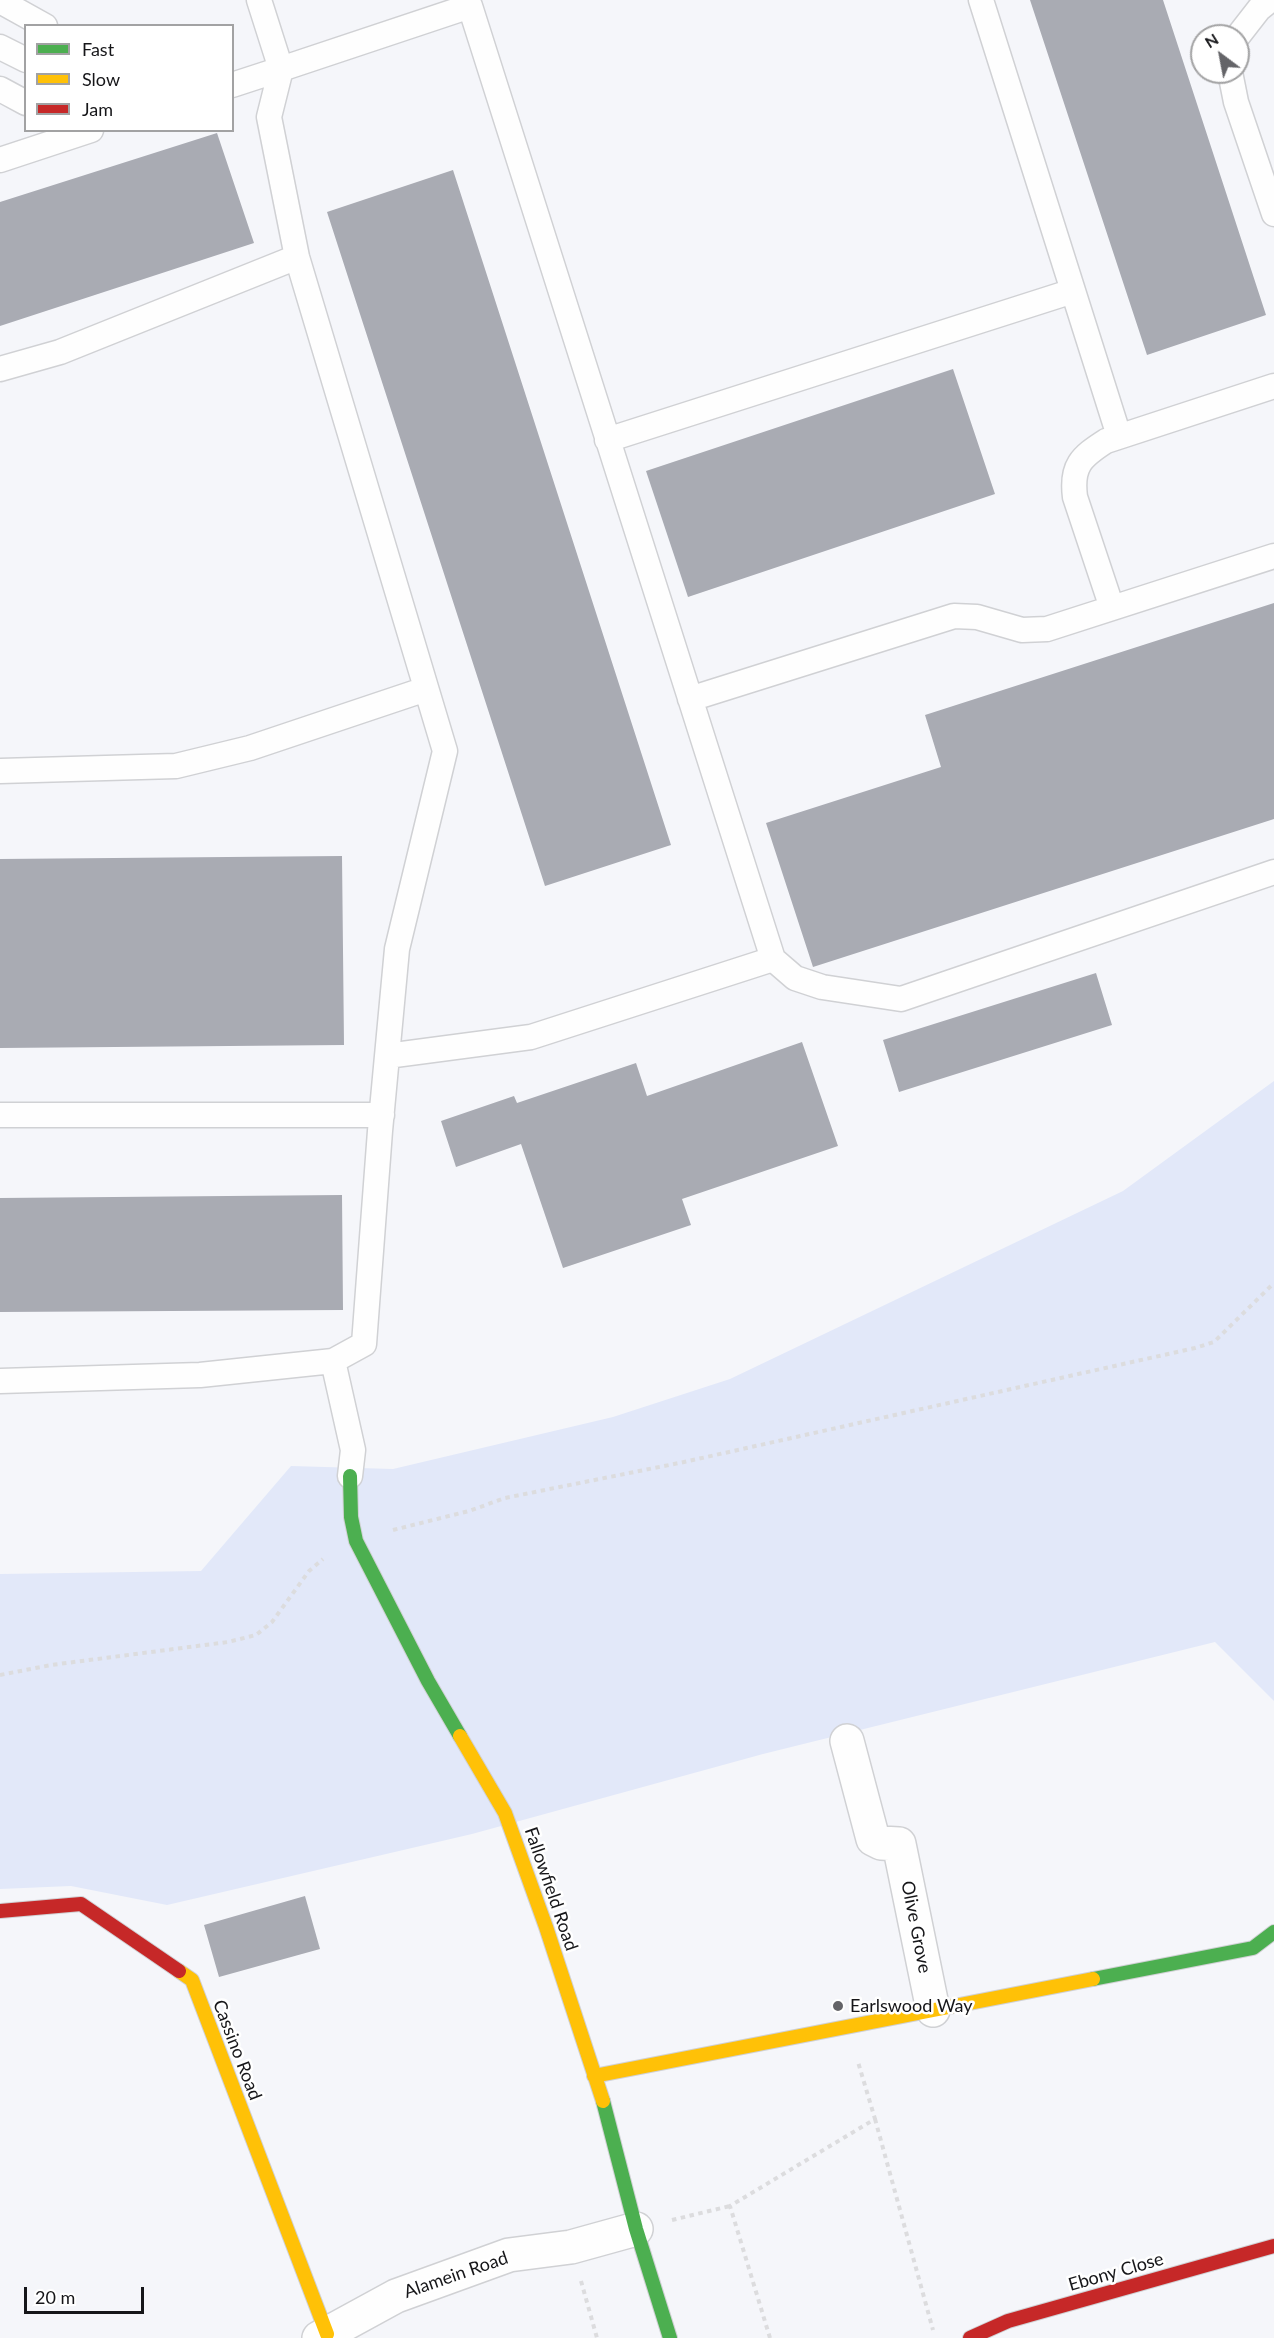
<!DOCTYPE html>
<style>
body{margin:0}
#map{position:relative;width:1274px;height:2338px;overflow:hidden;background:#f5f6fa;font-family:Lato,sans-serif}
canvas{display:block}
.legend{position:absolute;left:24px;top:24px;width:210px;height:108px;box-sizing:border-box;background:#fff;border:2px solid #a2a2a3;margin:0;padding:8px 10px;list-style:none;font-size:18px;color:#161619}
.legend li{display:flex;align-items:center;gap:12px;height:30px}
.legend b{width:30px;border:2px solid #a2a2a3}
.north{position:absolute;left:1190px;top:24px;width:60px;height:60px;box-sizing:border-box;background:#fff;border:2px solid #a2a2a3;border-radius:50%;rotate:328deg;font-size:16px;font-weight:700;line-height:24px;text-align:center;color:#161619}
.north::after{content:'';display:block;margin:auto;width:21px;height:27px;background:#646468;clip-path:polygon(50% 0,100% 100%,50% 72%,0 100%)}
.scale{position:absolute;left:24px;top:2287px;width:120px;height:27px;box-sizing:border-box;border:3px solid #161619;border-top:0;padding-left:8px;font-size:18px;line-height:21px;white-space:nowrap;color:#161619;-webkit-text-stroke:4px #fff;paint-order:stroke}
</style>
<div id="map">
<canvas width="1274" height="2338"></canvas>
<ul class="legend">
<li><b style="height:8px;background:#4caf50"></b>Fast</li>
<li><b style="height:8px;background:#ffc107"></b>Slow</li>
<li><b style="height:8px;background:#c62828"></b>Jam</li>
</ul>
<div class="north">N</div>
<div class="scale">20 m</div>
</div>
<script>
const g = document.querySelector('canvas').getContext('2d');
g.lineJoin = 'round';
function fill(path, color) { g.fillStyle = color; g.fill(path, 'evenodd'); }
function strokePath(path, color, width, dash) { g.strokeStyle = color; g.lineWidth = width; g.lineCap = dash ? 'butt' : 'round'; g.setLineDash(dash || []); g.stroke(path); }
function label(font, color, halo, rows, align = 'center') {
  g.font = font + ' Lato,sans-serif'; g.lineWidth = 5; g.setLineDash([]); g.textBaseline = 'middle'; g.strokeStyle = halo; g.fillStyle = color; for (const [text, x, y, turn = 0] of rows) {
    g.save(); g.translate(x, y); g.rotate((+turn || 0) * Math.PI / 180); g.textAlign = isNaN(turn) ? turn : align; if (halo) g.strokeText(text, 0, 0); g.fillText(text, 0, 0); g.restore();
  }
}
const green = new Path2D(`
 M1274 1081V1701L1215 1642 763 1754 472 1834 167 1905 71 1886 0 1889V1574L201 1571 291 1466 393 1469 613 1417 730 1379 1123 1191Z`);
const building = new Path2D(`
 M1030 0H1163L1266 315 1147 355Z
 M217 133 254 243 0 326V202Z
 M453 170 671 845 545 886 327 212Z
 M953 369 995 494 688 597 646 471Z
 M1274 603V819L813 967 766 823 941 767 925 715Z
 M342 856 344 1045 0 1048V859Z
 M1096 973 1112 1025 899 1092 883 1040Z
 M802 1042 838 1146 682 1199 691 1225 563 1268 521 1144 456 1167 441 1121 514 1096 517 1103 636 1063 647 1096Z
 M342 1195 343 1310 0 1312V1198Z
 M305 1896 320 1949 219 1977 204 1925Z`);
const path = new Path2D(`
 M393 1530 469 1511 505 1498 684 1462 1195 1348 1214 1342 1274 1283
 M0 1675 51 1665 228 1642 256 1635 272 1622 309 1571 323 1559
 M875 2119 933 2330
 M672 2220 730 2206
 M581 2281 597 2338
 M770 2338 730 2206 875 2119 858 2062`);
const lane = new Path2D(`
 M259 0 281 69 470 6 773 959 531 1037 387 1056
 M981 0 1119 436
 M0 1 45 26
 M1238 36 1259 9 1270 0
 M0 47 26 60
 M1230 72 1236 102 1274 214
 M232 85 281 69 269 117 297 257 445 751 397 949 380 1131 364 1344 333 1361
 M0 89 26 103
 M0 160 91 130
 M0 369 60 352 297 257
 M607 440 1073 291
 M1112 608 1075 497C1071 466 1081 457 1106 441L1274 386
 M690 699 954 616 977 617 1022 630 1047 629 1274 556
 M0 771 176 766 250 748 426 689
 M773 959 795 978 822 987 901 999 1274 872
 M0 1115H382
 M0 1381 200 1375 333 1361 353 1450 350 1476`);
const street = new Path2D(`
 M847 1741 873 1839 881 1843 899 1844 933 2010
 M319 2338 396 2296 509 2255 571 2247 636 2229`);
const fast = new Path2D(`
 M350 1476 351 1517 356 1541 428 1681 460 1736
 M1093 1979 1253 1948 1274 1932
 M603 2101 636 2229 670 2338`);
const slow = new Path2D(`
 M460 1736 505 1813 546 1927 603 2101
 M179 1971 192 1980 327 2334
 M594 2076 1093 1979`);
const jam = new Path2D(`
 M0 1911 81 1904 179 1971
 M970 2338 1008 2321 1274 2246`);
const markers = [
 [838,2006,6,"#646468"]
];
const streetNames = [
 ["Fallowfield Road",551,1889,71],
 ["Olive Grove",916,1927,79],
 ["Cassino Road",237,2050,69],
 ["Ebony Close",1116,2272,-16],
 ["Alamein Road",456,2275,-19]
];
const poiNames = [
 ["Earlswood Way",850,2006]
];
fill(green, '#e2e8f9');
fill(building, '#a9abb3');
strokePath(lane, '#d0d1d4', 27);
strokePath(street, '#d0d1d4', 36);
strokePath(fast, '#d0d1d4', 16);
strokePath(slow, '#d0d1d4', 16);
strokePath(jam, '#d0d1d4', 16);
strokePath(path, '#dcdcde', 4, [4.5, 4.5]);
strokePath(lane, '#fefefe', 24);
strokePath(street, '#fefefe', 33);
strokePath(fast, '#4caf50', 14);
strokePath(slow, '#ffc107', 14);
strokePath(jam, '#c62828', 14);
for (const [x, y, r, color] of markers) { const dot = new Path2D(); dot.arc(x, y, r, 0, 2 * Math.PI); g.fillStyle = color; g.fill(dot); strokePath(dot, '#fff', 2); }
label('18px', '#161619', '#fff', streetNames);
label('18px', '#161619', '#fff', poiNames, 'left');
</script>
